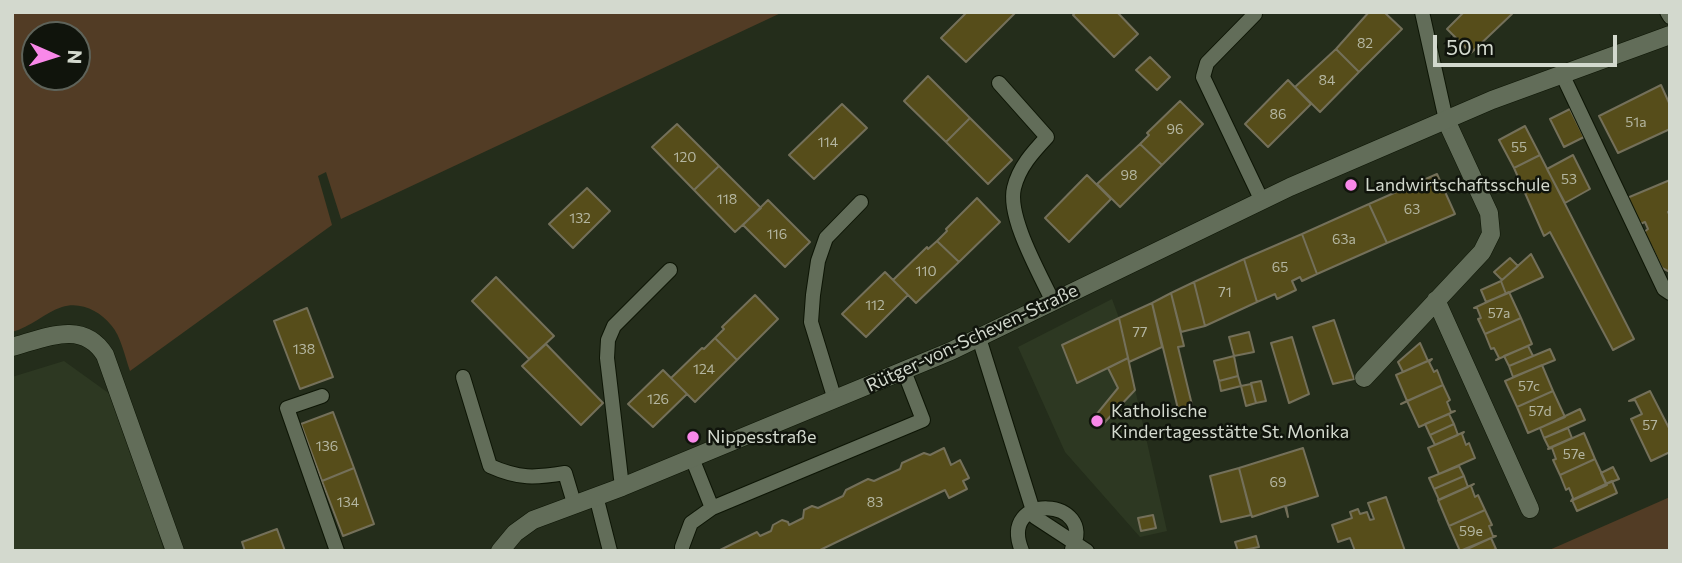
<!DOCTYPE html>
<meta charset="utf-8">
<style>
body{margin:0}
#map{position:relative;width:1682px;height:563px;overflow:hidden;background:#242d1b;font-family:Commissioner,sans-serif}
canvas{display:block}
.frame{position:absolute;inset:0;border:14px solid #d3d9ce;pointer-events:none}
.north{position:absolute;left:21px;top:21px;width:70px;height:70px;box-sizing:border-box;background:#10140c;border:2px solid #5e635a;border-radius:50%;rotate:93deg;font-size:19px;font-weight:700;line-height:28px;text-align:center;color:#d3d9ce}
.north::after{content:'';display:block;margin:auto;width:24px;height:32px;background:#f988e9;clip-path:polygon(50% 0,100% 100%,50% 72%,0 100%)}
.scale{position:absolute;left:1433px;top:35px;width:184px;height:32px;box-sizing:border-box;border:4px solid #d3d9ce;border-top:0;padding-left:9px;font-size:21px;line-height:24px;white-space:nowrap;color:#d3d9ce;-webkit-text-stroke:5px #10140c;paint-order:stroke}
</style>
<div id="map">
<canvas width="1682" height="563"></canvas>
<div class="frame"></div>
<div class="north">N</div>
<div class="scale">50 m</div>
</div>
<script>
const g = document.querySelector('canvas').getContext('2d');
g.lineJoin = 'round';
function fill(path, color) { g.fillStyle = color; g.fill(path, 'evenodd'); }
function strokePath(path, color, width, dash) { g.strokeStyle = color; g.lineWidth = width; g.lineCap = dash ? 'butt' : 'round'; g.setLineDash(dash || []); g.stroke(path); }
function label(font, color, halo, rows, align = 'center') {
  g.font = font + ' Commissioner,sans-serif'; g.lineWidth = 5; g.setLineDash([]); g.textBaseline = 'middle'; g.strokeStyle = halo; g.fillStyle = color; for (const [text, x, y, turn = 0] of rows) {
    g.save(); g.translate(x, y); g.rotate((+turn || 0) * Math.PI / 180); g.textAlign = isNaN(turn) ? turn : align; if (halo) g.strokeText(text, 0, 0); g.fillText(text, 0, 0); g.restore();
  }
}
const built = new Path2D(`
 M1112 299 1119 318 1167 531 1140 537 1065 452 1018 347Z
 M64 361 114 397 164 551H12V377Z`);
const green = new Path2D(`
 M12 12H783L341 219 326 172 318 176 332 225 130 371C125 357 121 336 111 325 100 311 80 301 62 307 44 313 31 327 12 332ZM77 35V77H35V35Z
 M1670 497V551H1547Z`);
const building = new Path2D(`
 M967 12H1016L966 62 941 38Z
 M1076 12H1117L1138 34 1114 57 1073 15Z
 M1369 12H1384L1402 29 1359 72 1336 49Z
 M1464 12H1511L1512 14 1471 53 1447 29Z
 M1336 49 1359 72 1320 112 1295 87Z
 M1150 57 1170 77 1157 90 1136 70Z
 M928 76 970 118 946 142 904 101Z
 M1288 80 1311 104 1268 147 1245 124Z
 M1661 85 1670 105V129L1618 153 1599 116Z
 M1180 101 1203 124 1162 165 1140 144 1149 135 1147 133Z
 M842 104 867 128 814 179 789 155Z
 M1570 109 1584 137 1564 147 1550 119Z
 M970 118 1012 160 988 184 946 142Z
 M677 124 719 166 694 190 652 147Z
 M1525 126 1540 155 1514 168 1499 140Z
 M1140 144 1162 165 1120 207 1097 184Z
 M1540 155 1634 339 1613 350 1550 232 1544 236 1514 168Z
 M1573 155 1590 189 1565 203 1547 169Z
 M719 166 761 208 735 232 694 190Z
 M1437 174 1455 214 1387 243 1369 204Z
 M1087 175 1111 199 1069 242 1045 218Z
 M1670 180V211L1668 212 1670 216V272L1662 268 1644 232 1648 229 1645 222 1640 224 1627 198Z
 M587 188 610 211 573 248 549 224Z
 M977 198 1000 222 959 262 937 241 947 231 946 229Z
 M768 200 810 242 785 267 743 225Z
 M1369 204 1387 243 1317 274 1302 234Z
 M1302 234 1317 274 1302 281 1300 277 1292 281 1296 290 1277 299 1275 294 1257 302 1244 259Z
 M937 241 959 262 916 303 893 280 927 247 928 249Z
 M1531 254 1543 277 1506 294 1501 281Z
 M1510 258 1518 266 1502 280 1494 272Z
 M1244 259 1257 302 1205 326 1194 282Z
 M885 272 908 295 866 337 842 314Z
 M496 277 554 336 529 359 472 301Z
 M1501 281 1506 294 1486 302 1481 290Z
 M1194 282 1205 326 1181 332 1171 293Z
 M1509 292 1521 318 1485 334 1478 319 1481 318 1477 308H1474Z
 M1171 293 1184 346 1178 347 1193 409 1179 413 1152 303Z
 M755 295 778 319 737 360 715 338 724 329 722 327Z
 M1152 303 1162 347 1129 362 1119 318Z
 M307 308 333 377 300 389 274 321Z
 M1119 318 1128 358 1077 383 1062 345Z
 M1521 318 1532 344 1496 360 1499 358 1494 348 1491 349 1485 334Z
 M1334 320 1354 379 1333 384 1313 327Z
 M1249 332 1254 352 1234 356 1229 337Z
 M1292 337 1309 394 1289 403 1271 343Z
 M715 338 737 360 695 402 671 378 702 348 704 349Z
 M1420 343 1428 361 1403 372 1398 362Z
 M546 344 603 403 581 425 522 366Z
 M1528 346 1533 356 1509 366 1504 356Z
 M1550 349 1555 360 1513 377 1509 366Z
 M1234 356 1238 376 1219 381 1214 361Z
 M1128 358 1135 390 1104 423 1098 424 1095 421 1096 415 1118 388 1108 368Z
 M1432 359 1429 362 1434 372 1437 370 1443 385 1401 404 1407 401 1396 375Z
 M1542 365 1553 391 1517 407 1505 381Z
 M663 370 687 394 653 427 628 404Z
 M1238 376 1241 386 1221 391 1219 381Z
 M1261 381 1266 401 1256 403 1251 383Z
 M1251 384 1256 403 1246 406 1241 386Z
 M1443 385 1450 400 1447 402 1451 412 1455 411 1419 427 1407 401Z
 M1553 391 1565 417 1528 433 1517 407Z
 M1650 391 1670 430V452L1651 461 1631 419 1642 414 1635 400 1629 401Z
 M1580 409 1585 420 1544 438 1540 428Z
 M333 412 354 468 322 481 301 424Z
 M1449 414 1454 424 1430 435 1425 424Z
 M1454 424 1458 435 1435 445 1430 435Z
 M1568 428 1572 438 1549 448 1544 438Z
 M1464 432 1462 434 1466 445 1469 443 1475 458 1439 474 1428 448Z
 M1584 433 1595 459 1560 475 1553 460 1556 459 1552 448 1548 449Z
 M944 448 951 465 960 460 969 478 963 481 967 489 949 498 945 490 818 551H718L757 532 760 536 771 531 773 525 782 520 788 522 789 525 803 518 804 510 812 506 818 508 843 496 846 490 868 479 874 481 900 469 902 463 924 453 930 455Z
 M1303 448 1318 496 1286 506 1288 517 1285 506 1252 517 1239 468Z
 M1595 459 1607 485 1571 501 1573 498 1569 488 1566 490 1560 475Z
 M1459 466 1464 476 1434 489 1429 478Z
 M1613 467 1619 479 1606 484 1601 473Z
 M354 468 374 524 343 536 322 481Z
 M1239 468 1251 515 1221 522 1210 476Z
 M1464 476 1468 487 1439 500 1434 489Z
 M1612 481 1617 493 1577 511 1572 500Z
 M1474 484 1471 486 1475 497 1478 495 1485 510 1449 526 1438 500Z
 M1386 497 1405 551H1355L1350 538 1338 542 1332 525 1352 518 1350 512 1358 509 1360 514 1367 512 1370 520 1374 519 1368 503Z
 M1485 510 1492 525 1489 526 1493 536H1496L1460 551 1449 526Z
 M1153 515 1156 528 1141 531 1138 518Z
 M277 529 285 551H245L242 542Z
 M1256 536 1259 547 1238 551 1235 542Z
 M1491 538 1496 549 1491 551H1463Z`);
const service = new Path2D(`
 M1422 12 1446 120
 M1667 12 1670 17
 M1255 14 1207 63 1203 77 1262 201
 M1562 74 1664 289 1670 293
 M999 83 1047 137C1033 152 1019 167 1014 188 1007 217 1040 274 1053 302
 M979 338 1035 517 1087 551
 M463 377 490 466C519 479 535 478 565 473L574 503
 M322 396 287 408 337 551
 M835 400 811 322 813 295 818 261 826 238 861 202
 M692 458 712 508 923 420 904 371
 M622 487 607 358 608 340 614 326 670 270
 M596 496 610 551
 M682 551V547L691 523 712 508
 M1022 551C997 491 1098 498 1072 549`);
const minor = new Path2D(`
 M1436 300 1530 509
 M12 347C45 338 83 319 105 355L175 551
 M1364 378 1482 252 1491 234 1489 213 1446 120`);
const tertiary = new Path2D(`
 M500 551 515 533 533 520 622 487 951 351 1290 187 1492 100 1670 35`);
const markers = [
 [1351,185,7,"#f988e9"],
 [1097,421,7,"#f988e9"],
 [693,437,7,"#f988e9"]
];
const numberNames = [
 ["82",1365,43],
 ["84",1327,80],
 ["86",1278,114],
 ["51a",1636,122],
 ["96",1175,129],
 ["114",828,142],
 ["55",1519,147],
 ["120",685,157],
 ["98",1129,175],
 ["53",1569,179],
 ["118",727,199],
 ["63",1412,209],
 ["132",580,218],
 ["116",777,234],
 ["63a",1344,239],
 ["65",1280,267],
 ["110",926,271],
 ["71",1225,292],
 ["112",875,305],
 ["57a",1499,313],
 ["77",1140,332],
 ["138",304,349],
 ["124",704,369],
 ["57c",1529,386],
 ["126",658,399],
 ["57d",1540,411],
 ["57",1650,425],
 ["136",327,446],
 ["57e",1574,454],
 ["69",1278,482],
 ["134",348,502],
 ["83",875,502],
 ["59e",1471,531]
];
const poiNames = [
 ["Landwirtschaftsschule",1365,185],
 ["Katholische",1111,411],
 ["Kindertagesstätte St. Monika",1111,432],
 ["Nippesstraße",707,437]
];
const streetNames = [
 ["Rütger-von-Scheven-Straße",972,338,-25]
];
fill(built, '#2d3822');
fill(green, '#523c25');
fill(building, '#564d1a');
strokePath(building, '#74705a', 2);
strokePath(service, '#0d1505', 16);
strokePath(minor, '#0d1505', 19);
strokePath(tertiary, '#0d1505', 19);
strokePath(service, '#626d59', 14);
strokePath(minor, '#626d59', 18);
strokePath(tertiary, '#626d59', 18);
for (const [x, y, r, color] of markers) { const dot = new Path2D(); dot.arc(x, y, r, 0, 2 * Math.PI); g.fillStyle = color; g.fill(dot); strokePath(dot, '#10140c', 2.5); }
label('14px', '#b4b6a1', null, numberNames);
label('18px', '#d3d9ce', '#10140c', poiNames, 'left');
label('18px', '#d3d9ce', '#10140c', streetNames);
</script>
